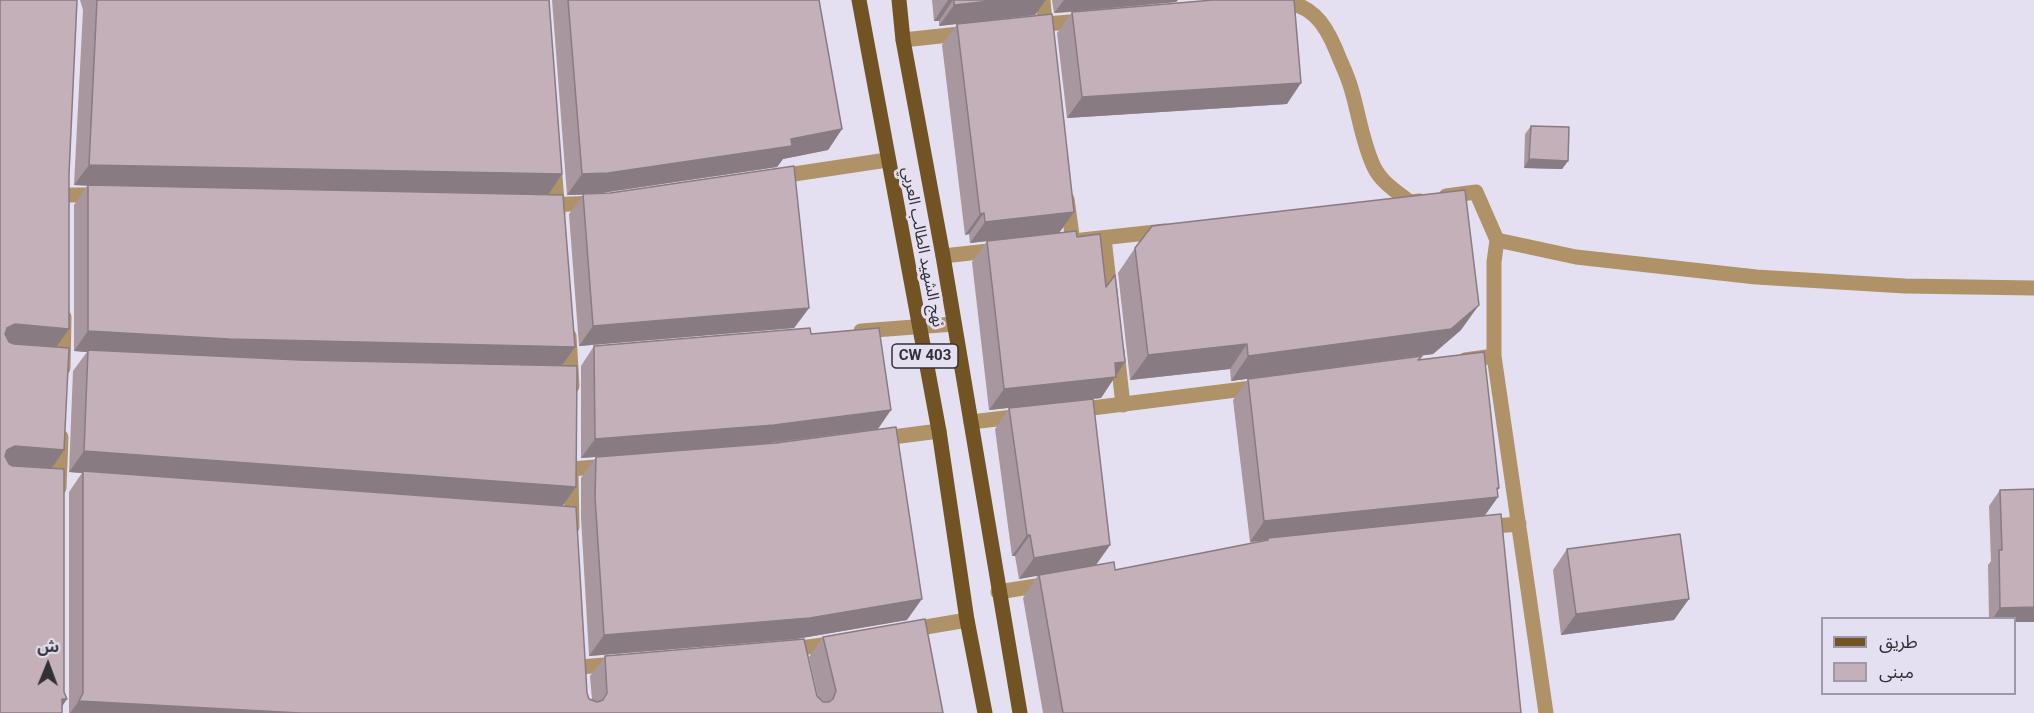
<!DOCTYPE html>
<meta charset="utf-8">
<style>
body{margin:0}
#map{position:relative;width:2034px;height:713px;overflow:hidden;background:#e4e0f1;font-family:Roboto,"Noto Sans Arabic",sans-serif}
canvas{display:block}
.legend{position:absolute;left:1821px;top:617px;width:195px;height:78px;box-sizing:border-box;background:#e4e0f1;border:2px solid #9d9aa7;margin:0;padding:8px 10px;list-style:none;font-size:18px;color:#323037}
.legend li{display:flex;align-items:center;gap:12px;height:30px}
.legend b{width:30px;border:2px solid #9d9aa7}
.north{position:absolute;left:18px;top:635px;width:60px;height:60px;-webkit-text-stroke:4px #e4e0f1;paint-order:stroke;rotate:1deg;font-size:16px;font-weight:700;line-height:24px;text-align:center;color:#323037}
.north::after{content:'';display:block;margin:auto;width:21px;height:27px;background:#323037;clip-path:polygon(50% 0,100% 100%,50% 72%,0 100%)}
</style>
<div id="map">
<canvas width="2034" height="713"></canvas>
<ul class="legend">
<li><b style="height:8px;background:#725323"></b>طريق</li>
<li><b style="height:16px;background:#c3b0b8"></b>مبنى</li>
</ul>
<div class="north">ش</div>
</div>
<script>
const g = document.querySelector('canvas').getContext('2d');
g.lineJoin = 'round';
function strokePath(path, color, width, dash) { g.strokeStyle = color; g.lineWidth = width; g.lineCap = dash ? 'butt' : 'round'; g.setLineDash(dash || []); g.stroke(path); }
function fill(path, color) { g.fillStyle = color; g.fill(path, 'evenodd'); }
function label(font, color, halo, rows, align = 'center') {
  g.font = font + ' Roboto,"Noto Sans Arabic",sans-serif'; g.lineWidth = 6; g.setLineDash([]); g.textBaseline = 'middle'; g.strokeStyle = halo; g.fillStyle = color; for (const [text, x, y, turn = 0] of rows) {
    g.save(); g.translate(x, y); g.rotate((+turn || 0) * Math.PI / 180); g.textAlign = isNaN(turn) ? turn : align; if (halo) g.strokeText(text, 0, 0); g.fillText(text, 0, 0); g.restore();
  }
}
const minor = new Path2D(`
 M1043 0 1046 33
 M1276 3C1309 0 1325 23 1336 50 1341 63 1347 74 1351 88 1359 114 1362 142 1374 167 1381 182 1397 192 1410 202L1420 201
 M1034 25 1082 21
 M903 40 969 33
 M554 165 558 213
 M774 177 887 160
 M64 195H102
 M1446 196 1476 192 1497 240 1576 257 1756 277 1905 286 2034 288
 M1067 199 1073 242
 M545 205 596 203
 M1104 238 1111 300
 M1082 240 1165 231
 M1497 240 1494 262V356L1546 713
 M943 256 998 250
 M861 331 954 324
 M569 336 572 386
 M1117 351 1123 405
 M1465 360 1494 356
 M63 368 64 317
 M1076 410 1260 387
 M971 422 1022 416
 M877 439 939 431
 M571 469 608 466
 M571 473 572 527
 M59 488 61 437
 M1483 527 1519 524
 M998 592 1049 584
 M908 630 967 620
 M786 650 837 643
 M580 667 616 664`);
const primary = new Path2D(`
 M859 0 939 431 967 620 985 713
 M899 0 903 40 943 256 1020 713`);
const wall = new Path2D(`
 M80 0H549L548 194 575 347 563 365 562 506 587 693 589 699 592 700 590 676 605 656 817 696 818 697 809 657 823 637 943 713H69V492L82 473 69 472 73 371 87 352 74 351V205L87 186 74 185 83 10Z
 M552 0H819L842 129 828 150 783 159 777 167 596 194 809 308 794 328 579 346 569 214 583 195H567Z
 M932 0H1046L1035 15 939 26V21H934Z
 M1052 0H1178L1176 2 1082 11 1287 104 1067 118 1057 33 1072 12 1054 13Z
 M957 24 1074 212 1059 233 970 243 969 234 965 235 942 45Z
 M1531 126 1568 161 1562 169 1524 168 1525 134Z
 M987 241 1116 375 1101 398 989 410 972 262Z
 M1135 248 1461 330 1433 354 1231 381 1230 369 1130 380 1118 273Z
 M594 346 878 429 766 444 907 620 796 639 589 656 581 518V478L596 457 581 458V366Z
 M1419 360 1499 488 1497 491 1498 497 1484 516 1521 713H1043L1023 598 1038 575 1019 579 1015 556H1012L995 429 1009 408 1110 545 1096 565 1115 570 1267 540 1250 542 1233 400 1248 379Z
 M2034 489V622H2014V618H1989L1988 565 1991 561 1989 506 2000 490Z
 M1567 549 1674 620 1561 635 1553 570Z`);
const shadedWall = new Path2D(`
 M948 0H953L939 21H934Z
 M999 0H1046L1035 15 939 26 954 5Z
 M1064 0H1178L1176 2 1054 13Z
 M1301 83 1287 104 1067 118 1082 97Z
 M842 129 828 150 783 159 777 167 593 194 567 195 582 174 791 139Z
 M1529 159 1568 161 1562 169 1524 168Z
 M89 165 562 174 548 195 74 185Z
 M1074 212 1059 233 970 243 985 222Z
 M984 213 969 234 965 235 980 214Z
 M1479 305 1461 330 1433 354 1231 381 1248 356Z
 M809 308 794 328 579 346 593 326Z
 M15 324 69 329 54 350 0 345 7 328Z
 M88 331 575 347 561 367 215 359 88 350 87 352 74 351Z
 M1247 344 1230 369 1130 380 1148 355Z
 M1125 362 1101 398 989 410 1004 389 1115 363Z
 M891 410 878 429 760 444 581 458 595 439Z
 M15 446 64 450 50 471 0 467 7 450Z
 M84 451 576 487 561 508 83 471 82 473 69 472Z
 M1499 488 1493 497H1498L1483 518 1268 538 1267 540 1250 542 1264 521Z
 M1027 535H1030L1015 556H1012Z
 M1110 545 1095 566 1019 579 1034 558Z
 M922 599 907 620 796 639 589 656 604 635Z
 M1689 599 1674 620 1561 635 1576 614Z
 M2034 607V622H2014V618H1993L2000 608Z
 M62 699H67L58 713Z
 M79 701 300 713H70Z`);
const building = new Path2D(`
 M0 0H77L69 174V329L15 324 7 328 5 334 9 342 14 344 69 348 64 450 15 446 7 450 5 456 9 464 13 466 64 469V692L67 699H62V713H0Z
 M97 0H549L562 174 89 165Z
 M568 0H819L842 129 791 139 792 146 608 173 582 174Z
 M954 0H999L954 5Z
 M1213 0H1294L1301 83 1082 97 1072 12Z
 M1052 14 1074 212 985 222 984 213 980 214 957 24Z
 M1531 126 1569 127 1568 161 1529 159Z
 M794 166 809 308 593 326 583 194 610 193Z
 M88 185 563 195 575 347 229 339 88 331Z
 M1465 190 1479 305 1451 329 1248 356 1247 344 1148 355 1135 248 1152 226Z
 M1076 231 1077 237 1100 234 1106 287 1115 275 1125 362 1115 363 1116 377 1004 389 987 241Z
 M810 328 811 334 879 328 891 410 774 425 595 439 594 346Z
 M88 350 300 360 577 366 576 487 84 451Z
 M1484 352 1499 488H1497L1498 497 1264 521 1248 379 1422 356 1418 360Z
 M1093 399 1110 545 1034 558 1030 535H1027L1009 408Z
 M896 427 922 599 810 618 604 635 595 497 596 457 776 443Z
 M83 471 576 507 587 693 589 699 597 702 603 700 607 693 605 656 804 639 817 696 823 702H829L833 699 836 691 823 637 925 619 943 713H300L79 701 83 693Z
 M2034 489V607L2000 608 1999 550H2002L2000 490Z
 M1501 514 1521 713H1063L1039 575 1114 562 1115 570 1268 540V538Z
 M1680 534 1689 599 1576 614 1567 549Z`);
const shields = [
 [925,356,66]
];
const shieldNames = [
 ["CW 403",925,356]
];
const streetNames = [
 ["نهج الشهيد الطالب العربي",922,247,79]
];
strokePath(minor, '#af9268', 15);
strokePath(primary, '#725323', 15);
fill(wall, '#a8979e');
fill(shadedWall, '#887b81');
fill(building, '#c3b0b8');
strokePath(building, '#887b81', 1.5);
for (const [x, y, w] of shields) { const box = new Path2D(); box.roundRect(x - w / 2, y - 12, w, 24, 4.5); g.fillStyle = '#e4e0f1'; g.fill(box); strokePath(box, '#323037', 1.5); }
label('bold 15px', '#323037', null, shieldNames);
label('16px', '#323037', '#e4e0f1', streetNames);
</script>
